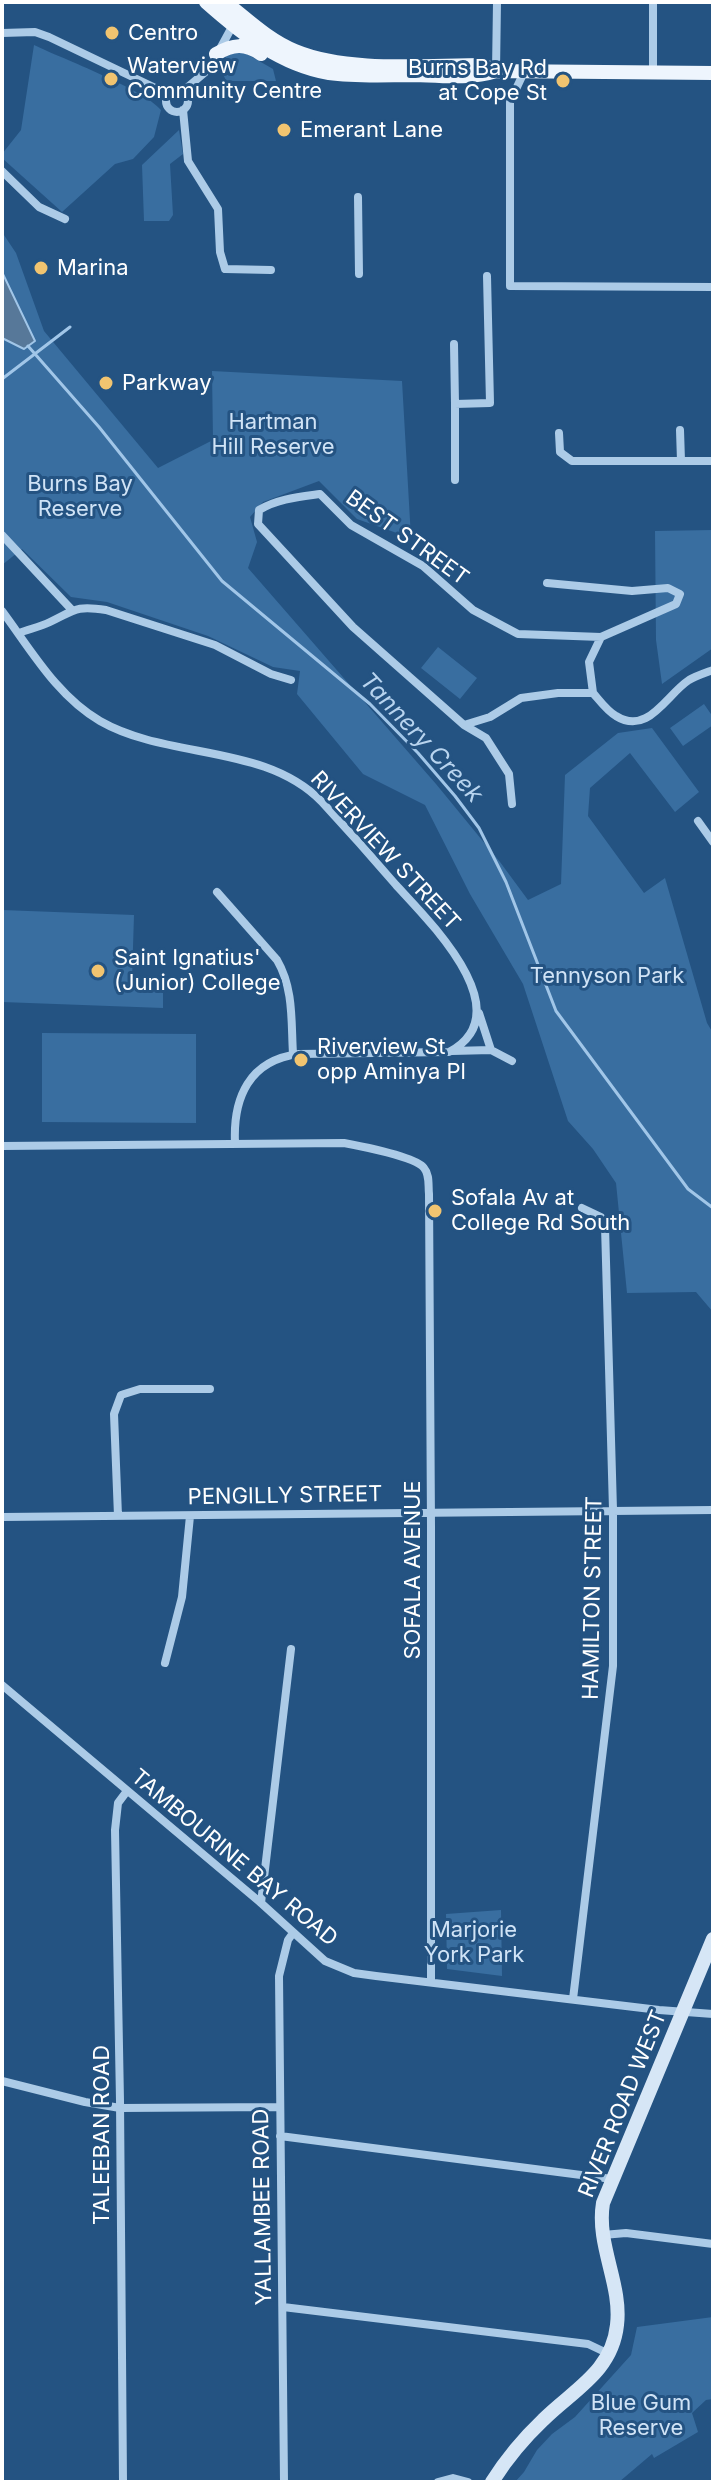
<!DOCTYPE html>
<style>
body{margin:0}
#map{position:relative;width:715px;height:2484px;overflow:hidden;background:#245382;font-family:Inter,sans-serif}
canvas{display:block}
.frame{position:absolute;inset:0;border:4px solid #fff;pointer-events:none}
</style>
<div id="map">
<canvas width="715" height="2484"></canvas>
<div class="frame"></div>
</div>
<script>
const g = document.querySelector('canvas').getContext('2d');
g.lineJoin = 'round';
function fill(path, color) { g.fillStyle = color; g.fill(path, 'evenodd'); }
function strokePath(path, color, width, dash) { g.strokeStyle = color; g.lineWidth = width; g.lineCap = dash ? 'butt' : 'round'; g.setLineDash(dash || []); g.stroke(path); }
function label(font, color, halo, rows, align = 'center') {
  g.font = font + ' Inter,sans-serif'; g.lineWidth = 6; g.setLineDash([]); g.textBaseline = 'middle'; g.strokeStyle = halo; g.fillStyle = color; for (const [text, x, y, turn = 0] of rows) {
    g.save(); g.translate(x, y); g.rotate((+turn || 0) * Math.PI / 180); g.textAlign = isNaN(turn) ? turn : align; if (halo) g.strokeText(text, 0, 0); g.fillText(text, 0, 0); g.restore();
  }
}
const green = new Path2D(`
 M34 45C63 59 144 89 161 110L154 137 133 159 115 164 62 212 2 158V154L21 130Z
 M240 50 273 69 276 81H226L220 66 228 54Z
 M179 130 183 154 170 164 173 215 169 221H144L142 165Z
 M2 232 16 253 44 331 158 468 213 440 212 371 402 381 411 538 357 519 319 481 263 502 250 517 257 542 248 568 436 784 500 862 528 900 561 884 565 775 618 733 652 728 699 792 675 812 630 753 590 788 588 816 644 893 665 878 707 1023 713 1033V1312L696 1292 627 1293 616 1183 593 1149 568 1121 523 984 470 894 425 805 363 774 297 694 300 671 273 667 208 636 107 602 71 597 22 549 2 565V338L24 349 35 341 2 272Z
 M713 530V648L662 684 656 640 655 531Z
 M438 647 477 678 460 699 421 668Z
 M704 704 713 717V725L683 746 670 728Z
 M2 910 134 915 132 979 163 980V1008L2 1002Z
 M42 1033 196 1034V1123L42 1122Z
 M501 1910 502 1976 447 1969 446 1914Z
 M713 2317V2399L706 2400 692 2413 698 2432 654 2458 652 2454 619 2482H515L524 2472 537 2450 552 2434 575 2417 631 2355 637 2327Z`);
const water = new Path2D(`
 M2 272 35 341 24 349 2 338Z`);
const stream = new Path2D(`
 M28 346 99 427 222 581 370 704 418 753 455 796 479 828 506 882 556 1011 688 1189 713 1208
 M2 379 70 327`);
const minor = new Path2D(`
 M2 33 35 32 49 37 168 94
 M496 71 497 2
 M524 72 510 102V286L713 287
 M653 73V2
 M166 101a11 11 0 1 1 22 0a11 11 0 1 1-22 0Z
 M183 91 209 69 233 25
 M183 110 188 161 218 209 220 252 225 269 271 270
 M2 171 39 207 65 219
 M358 197 359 274
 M454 344 455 404
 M680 430 681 461
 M559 433 560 452 572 461H713
 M455 480V404L490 403 487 276
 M2 535 71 609
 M2 611C31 650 57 696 100 721 168 760 265 743 322 802 347 829 372 857 396 885 429 921 523 1013 449 1052L299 1054C249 1060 233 1098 235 1143
 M19 633C29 629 40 627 50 622 75 610 76 605 106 610L215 645 271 674 291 680
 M593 693 589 662 601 637
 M464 725 490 717 521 698 558 693H593C600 701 607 711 616 716 648 736 666 695 689 680 696 676 705 673 713 670
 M512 804 509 774 486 738 464 725 353 627 258 524 259 510C277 499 298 497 320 494L351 525 423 566 473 610 518 634 601 637 676 604 680 594 668 588 632 591 547 583
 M698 821 713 842
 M217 892 277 960C294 989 291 1022 293 1054
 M491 1050 512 1061
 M452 1051 491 1050 479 1013
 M2 1146 344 1143C360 1146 416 1157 424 1168 430 1175 428 1185 429 1194L431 1526V1982
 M118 1516 114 1414 121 1395 140 1389H210
 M2 1517 713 1510
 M165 1663 182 1597 190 1516
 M2 1685 261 1903 325 1961 354 1973 376 1976 659 2010 713 2014
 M261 1903 291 1649
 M573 1999 613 1666V1510L605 1226 601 1217 582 1208
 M2 2081 85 2102 120 2108 279 2107
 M280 2136 612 2179
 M603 2235 626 2233 713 2244
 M283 2307 588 2344 609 2354
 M123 2482 120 2101 115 1830 118 1803 127 1791
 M284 2482 279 1976 288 1940 293 1933
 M438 2482 453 2478 468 2482`);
const secondary = new Path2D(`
 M492 2482C507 2458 523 2439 543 2420 573 2390 612 2372 617 2325 622 2284 596 2245 603 2203L713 1939`);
const primary = new Path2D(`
 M206 2C242 34 281 65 329 73 357 77 387 75 416 75 442 76 471 79 496 71L713 73
 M225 2C247 19 268 40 295 51 348 73 425 65 483 65L496 71
 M216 54C233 44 245 43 261 54`);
const markers = [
 [112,33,8,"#f1c470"],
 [111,79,8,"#f1c470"],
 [563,81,8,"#f1c470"],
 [284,130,8,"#f1c470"],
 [41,268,8,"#f1c470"],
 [106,383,8,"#f1c470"],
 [98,971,8,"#f1c470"],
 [301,1060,8,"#f1c470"],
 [435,1211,8,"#f1c470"]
];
const poiNames = [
 ["Centro",128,33],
 ["Waterview",127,66],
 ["Community Centre",127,91],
 ["Burns Bay Rd",547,68,"right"],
 ["at Cope St",547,93,"right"],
 ["Emerant Lane",300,130],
 ["Marina",57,268],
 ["Parkway",122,383],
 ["Saint Ignatius'",114,958],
 ["(Junior) College",114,983],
 ["Riverview St",317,1047],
 ["opp Aminya Pl",317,1072],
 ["Sofala Av at",451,1198],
 ["College Rd South",451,1223]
];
const parkNames = [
 ["Hartman",273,422],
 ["Hill Reserve",273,447],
 ["Burns Bay",80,484],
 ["Reserve",80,509],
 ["Tennyson Park",607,976],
 ["Marjorie",474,1930],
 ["York Park",474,1955],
 ["Blue Gum",641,2403],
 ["Reserve",641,2428]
];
const streetNames = [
 ["BEST STREET",407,538,36],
 ["RIVERVIEW STREET",385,851,47],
 ["PENGILLY STREET",285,1496,-1],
 ["SOFALA AVENUE",413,1570,-90],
 ["HAMILTON STREET",593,1598,-89],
 ["TAMBOURINE BAY ROAD",234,1858,40],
 ["RIVER ROAD WEST",623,2104,-68],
 ["TALEEBAN ROAD",102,2135,-90],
 ["YALLAMBEE ROAD",263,2207,-91]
];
const waterNames = [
 ["Tannery Creek",421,738,47]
];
fill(green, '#396ea0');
fill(water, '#577899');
strokePath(water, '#a1c6e8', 2);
strokePath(stream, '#a1c6e8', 3);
strokePath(minor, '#accbe7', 8);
strokePath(secondary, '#d6e6f6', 14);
strokePath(primary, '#eef5fd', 14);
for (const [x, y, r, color] of markers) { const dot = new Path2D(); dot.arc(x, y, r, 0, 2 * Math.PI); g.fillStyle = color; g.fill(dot); strokePath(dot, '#245382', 3); }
label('22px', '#fff', '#245382', poiNames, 'left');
label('22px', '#d0e3f6', '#245382', parkNames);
label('22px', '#fff', '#245382', streetNames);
label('italic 24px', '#b8d4ef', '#245382', waterNames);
</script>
